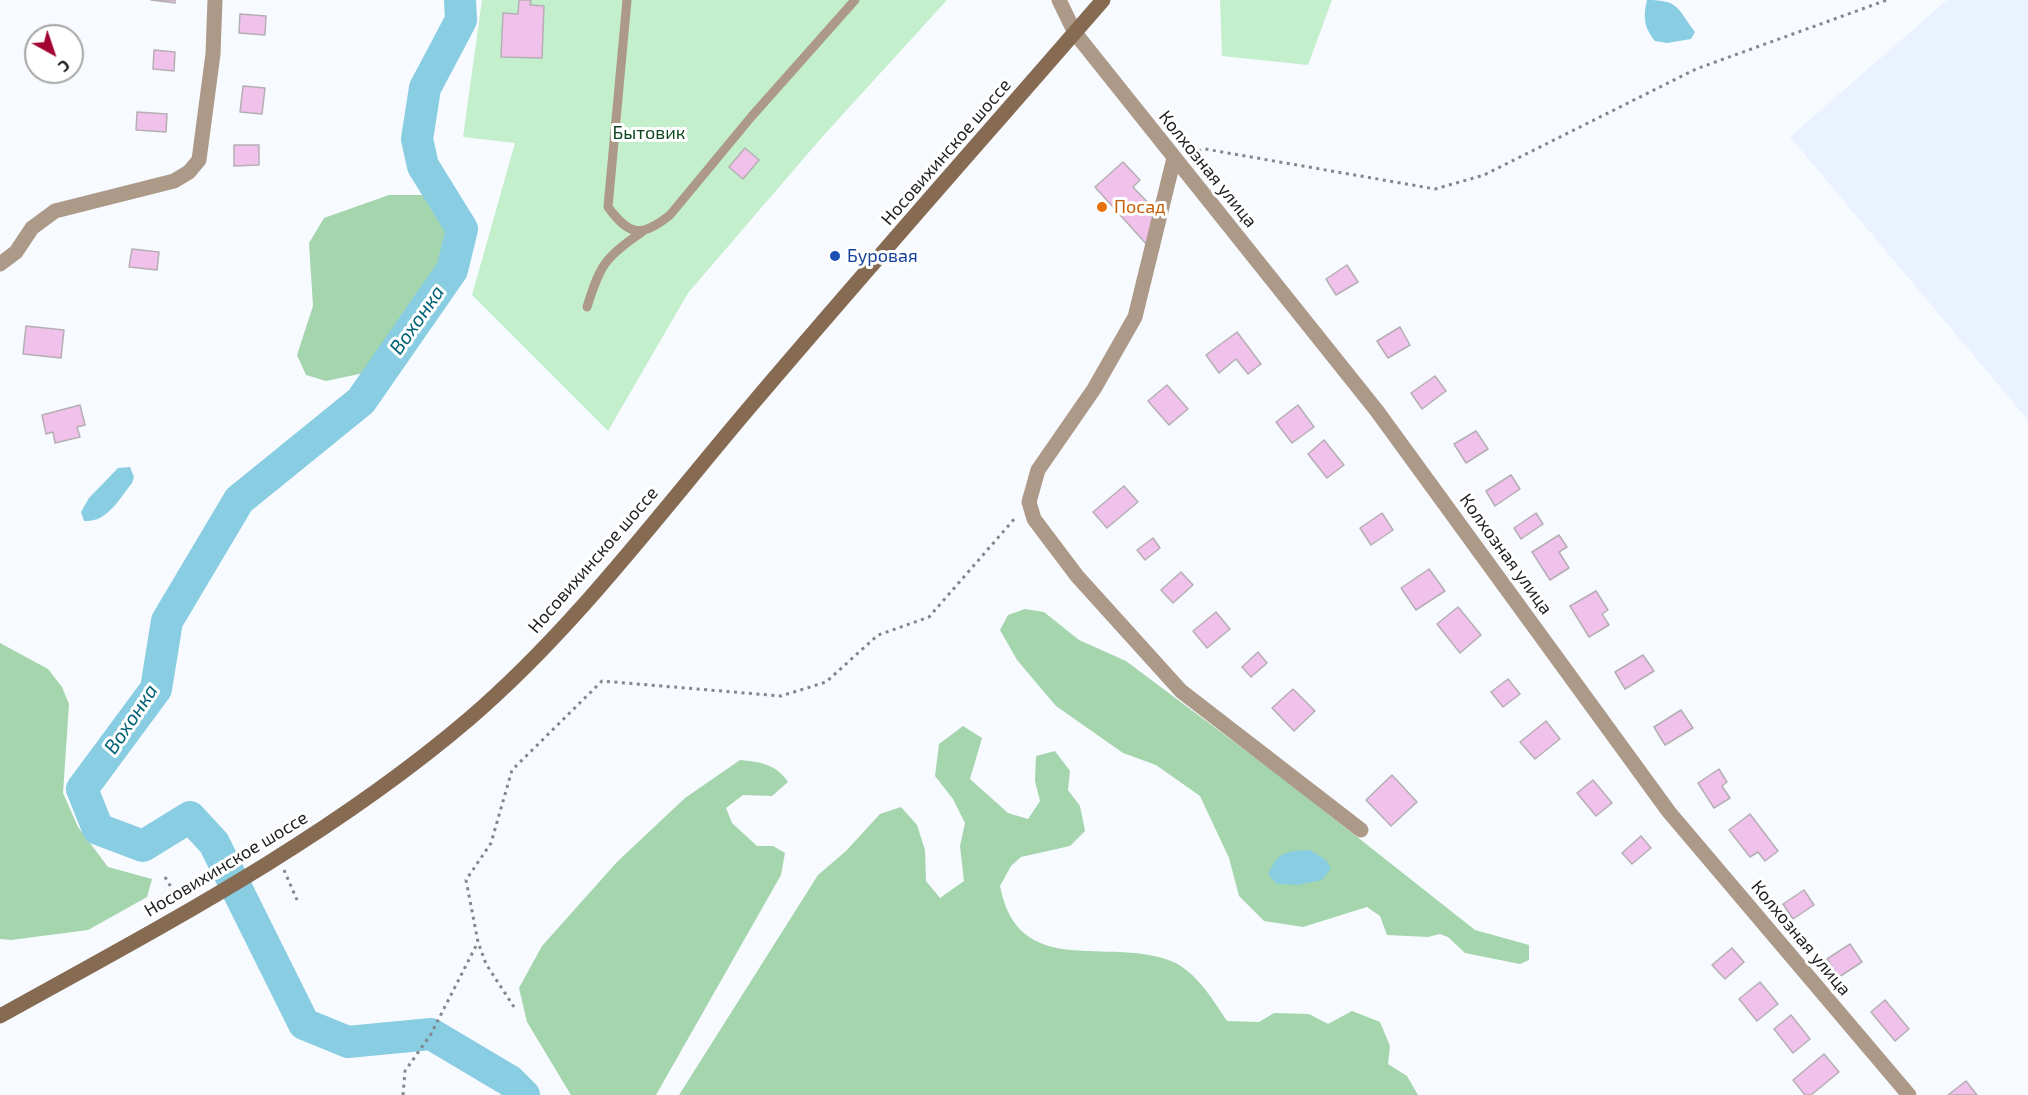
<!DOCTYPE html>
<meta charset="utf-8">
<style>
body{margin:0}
#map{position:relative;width:2028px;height:1095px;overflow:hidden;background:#f7faff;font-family:"Exo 2",sans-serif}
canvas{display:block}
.north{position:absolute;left:24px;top:24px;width:60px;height:60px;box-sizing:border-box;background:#fff;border:2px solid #a5a5a6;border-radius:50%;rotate:140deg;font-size:16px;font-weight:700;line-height:24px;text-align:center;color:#1e1f21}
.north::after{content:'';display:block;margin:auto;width:21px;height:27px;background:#a30532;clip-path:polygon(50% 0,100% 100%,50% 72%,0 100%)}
</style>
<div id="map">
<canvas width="2028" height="1095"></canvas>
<div class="north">С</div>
</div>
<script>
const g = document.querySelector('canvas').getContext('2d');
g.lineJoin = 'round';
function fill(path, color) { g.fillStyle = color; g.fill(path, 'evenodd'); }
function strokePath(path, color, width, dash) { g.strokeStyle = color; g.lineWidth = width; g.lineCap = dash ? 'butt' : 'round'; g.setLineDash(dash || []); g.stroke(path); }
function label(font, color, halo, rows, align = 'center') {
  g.font = font + ' "Exo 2",sans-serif'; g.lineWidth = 6; g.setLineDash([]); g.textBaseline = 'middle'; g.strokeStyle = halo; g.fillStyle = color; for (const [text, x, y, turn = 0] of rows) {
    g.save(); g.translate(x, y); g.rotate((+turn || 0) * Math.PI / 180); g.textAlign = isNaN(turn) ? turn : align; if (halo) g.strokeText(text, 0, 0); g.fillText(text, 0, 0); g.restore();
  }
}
const built = new Path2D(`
 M1947 0H2028V420L1790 137Z`);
const green = new Path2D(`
 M482 0H947L823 136 688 293 608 431 472 295 515 143 463 137Z
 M1220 0H1332L1308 65 1222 56Z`);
const forest = new Path2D(`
 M389 195H422L438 209 450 234 437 271 364 373 326 381 306 375 297 355 313 306 309 243 324 218Z
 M1025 609 1044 612 1079 640 1126 661 1285 780 1475 930 1529 945V960L1520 964 1465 953 1448 937 1440 934 1428 937 1387 935 1380 916 1367 907 1303 927 1264 921 1239 896 1229 858 1200 796 1156 765 1123 753 1056 706 1017 660 1000 630 1008 615Z
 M0 643 48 669 62 687 69 704 63 793 78 827 108 867 152 879 147 897 88 930 11 940 0 939Z
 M963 726 982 738 970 779 1008 813 1028 819 1040 801 1035 781 1036 756 1055 751 1070 771 1068 790 1080 806 1085 831 1070 846 1021 857 1011 866 1000 886C1018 981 1108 936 1171 961 1196 971 1213 1000 1227 1021L1259 1022 1274 1013 1309 1014 1328 1024 1352 1011 1380 1022 1390 1046 1388 1064 1407 1076 1418 1095H679L818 875 846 851 880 814 901 807 917 825 925 850 926 881 940 898 964 881 960 846 965 823 953 799 935 776 939 744Z
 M740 760C760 762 776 764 788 782L772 796 743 795 726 808 732 823 757 846H773L785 853 781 875 656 1095H571L527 1022 519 988 542 946 617 862 685 798Z`);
const water = new Path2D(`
 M1647 0C1679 0 1677 8 1695 32L1691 39 1667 43 1655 41C1644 27 1643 18 1647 0Z
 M130 467 134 477 132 483C119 499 107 523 84 521L81 512 89 498 118 468Z
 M1310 850 1326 860 1331 868 1322 880 1298 885 1277 884 1268 874C1279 851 1286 851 1310 850Z`);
const river = new Path2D(`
 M460 0 461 20 425 88 417 139 423 166 462 229 452 270 361 401 239 500 167 621 156 689 82 789 98 829 143 846 190 817 214 843 304 1024 348 1042 431 1034 510 1081 524 1095`);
const building = new Path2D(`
 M151 0H175V3Z
 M519 0H531L530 5 544 6 542 58 501 57 503 13 518 14Z
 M240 14 266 16 265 35 239 33Z
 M154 50 175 52 174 71 153 69Z
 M243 86 265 88 262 114 240 112Z
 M137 112 167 114 166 132 136 130Z
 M234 145H259V165L234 166Z
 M745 148 759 160 743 179 729 167Z
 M1123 162 1140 180 1133 187 1154 209 1148 246 1095 187Z
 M132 249 159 252 157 270 129 267Z
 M1347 265 1358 282 1336 295 1326 279Z
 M26 326 64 330 61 358 23 354Z
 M1400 327 1410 345 1388 358 1377 341Z
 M1237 332 1261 364 1248 374 1236 359 1219 373 1206 355Z
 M1435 376 1446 391 1422 409 1411 393Z
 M1167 385 1188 409 1169 425 1148 401Z
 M80 405 85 425 77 427 80 437 55 443 53 432 46 434 42 415Z
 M1298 405 1314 427 1292 443 1276 422Z
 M1476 431 1488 449 1466 463 1454 444Z
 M1324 440 1344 465 1327 478 1308 454Z
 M1511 475 1520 489 1495 506 1486 491Z
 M1124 486 1138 502 1107 528 1093 512Z
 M1382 513 1393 530 1371 545 1360 528Z
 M1536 513 1543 524 1521 539 1514 528Z
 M1559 535 1567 547 1559 552 1569 568 1550 580 1532 552Z
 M1153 538 1160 548 1145 560 1137 550Z
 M1429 569 1445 591 1416 610 1401 588Z
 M1181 572 1193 585 1173 603 1161 590Z
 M1596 591 1608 610 1602 614 1609 625 1589 637 1570 606Z
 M1458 607 1481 635 1460 653 1437 624Z
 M1216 612 1230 629 1207 648 1193 631Z
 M1258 652 1267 663 1251 677 1242 667Z
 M1643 655 1654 671 1625 689 1615 672Z
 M1508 679 1520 694 1503 707 1491 692Z
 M1293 689 1315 711 1294 731 1272 708Z
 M1681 710 1693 728 1665 745 1654 727Z
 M1546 721 1560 739 1535 759 1520 742Z
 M1719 769 1727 782 1722 786 1730 798 1714 808 1698 783Z
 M1392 775 1417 802 1391 826 1366 800Z
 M1593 780 1612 803 1596 816 1577 793Z
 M1750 814 1778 851 1765 861 1758 852 1750 857 1729 830Z
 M1641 836 1651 848 1632 864 1622 853Z
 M1804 890 1814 905 1793 919 1783 904Z
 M1850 944 1862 962 1839 977 1827 959Z
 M1732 948 1744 962 1725 979 1712 965Z
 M1760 982 1778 1004 1757 1021 1739 999Z
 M1885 1000 1909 1029 1895 1041 1871 1012Z
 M1791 1015 1810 1039 1793 1053 1774 1029Z
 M1824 1054 1839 1072 1811 1095H1805L1793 1080Z
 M1966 1081 1977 1095H1948Z`);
const path = new Path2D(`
 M1191 153 1205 149 1435 189 1484 175 1696 69 1887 0
 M284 870 297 900
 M165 877 178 899
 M514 1007 486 964 478 942 466 880 491 843 512 770 602 681 781 696 826 682 878 635 929 617 1016 517
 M403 1095 405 1071 431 1034 478 942`);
const service = new Path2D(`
 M627 0 608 207C630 237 642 237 670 215L752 116 855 0
 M587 307C600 265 605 257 642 232`);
const minor = new Path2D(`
 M1059 0 1075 33 1377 411 1669 812 1909 1095
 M1174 158 1135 317 1094 389 1038 470 1029 502 1034 519 1077 576 1181 691 1361 830
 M0 264 16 252 32 228 55 211 174 181 189 172 199 160 213 54 215 0`);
const secondary = new Path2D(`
 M0 1016C162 926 327 840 469 719 574 629 659 514 749 408 865 271 985 136 1103 0`);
const markers = [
 [1102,207,6,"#e8710a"],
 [835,256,6,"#1a4fb4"]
];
const parkNames = [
 ["Бытовик",649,133]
];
const streetNames = [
 ["Носовихинское шоссе",946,152,-49],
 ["Колхозная улица",1208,169,51],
 ["Колхозная улица",1506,554,54],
 ["Носовихинское шоссе",593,560,-49],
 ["Носовихинское шоссе",226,864,-31],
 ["Колхозная улица",1801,938,50]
];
const foodNames = [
 ["Посад",1114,207]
];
const transitNames = [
 ["Буровая",847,256]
];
const waterNames = [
 ["Вохонка",417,320,-55],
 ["Вохонка",131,719,-56]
];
fill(built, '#ebf2ff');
fill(green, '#c4efcc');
fill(forest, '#a4d5ad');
fill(water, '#88cde2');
strokePath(river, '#88cde2', 32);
fill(building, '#f0c1ea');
strokePath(building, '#b5afb4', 1.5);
strokePath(path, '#848689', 3, [3, 4.5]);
strokePath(service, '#ac9988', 9);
strokePath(minor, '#ac9988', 15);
strokePath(secondary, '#866b52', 15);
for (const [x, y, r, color] of markers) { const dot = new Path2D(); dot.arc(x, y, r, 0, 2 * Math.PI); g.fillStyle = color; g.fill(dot); strokePath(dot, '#fff', 2); }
label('18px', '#0f4621', '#fff', parkNames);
label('18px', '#1e1f21', '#fff', streetNames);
label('18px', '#c56008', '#fff', foodNames, 'left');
label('18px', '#164399', '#fff', transitNames, 'left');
label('italic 20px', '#006277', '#fff', waterNames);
</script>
